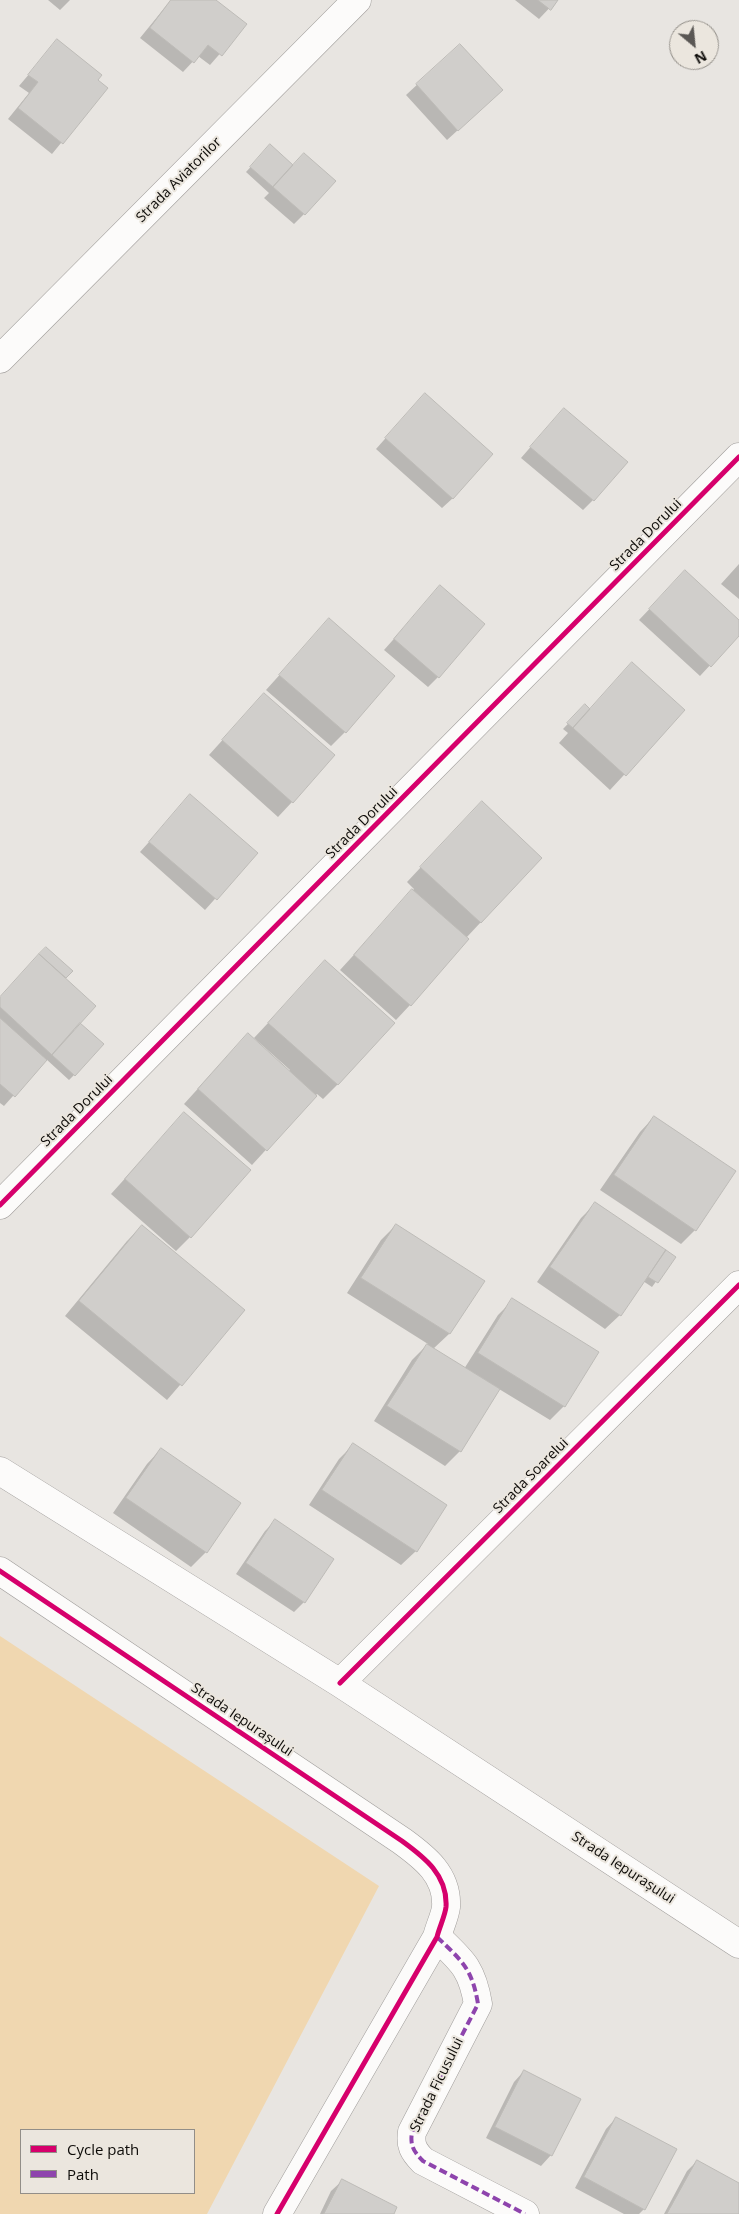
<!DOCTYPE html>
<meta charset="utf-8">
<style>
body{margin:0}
#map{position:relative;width:739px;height:2214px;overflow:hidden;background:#e8e5e1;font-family:"Open Sans",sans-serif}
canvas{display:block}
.legend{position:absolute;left:20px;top:2129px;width:175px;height:65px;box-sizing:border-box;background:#ebe6de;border:1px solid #928e88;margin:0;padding:6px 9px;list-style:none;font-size:15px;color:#0d0b08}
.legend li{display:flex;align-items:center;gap:10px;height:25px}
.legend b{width:25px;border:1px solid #928e88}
.north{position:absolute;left:669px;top:20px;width:50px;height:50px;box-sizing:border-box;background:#ebe6de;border:1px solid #928e88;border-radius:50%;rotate:152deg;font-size:14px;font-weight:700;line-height:20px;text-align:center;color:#0d0b08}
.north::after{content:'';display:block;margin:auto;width:18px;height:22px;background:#5a5754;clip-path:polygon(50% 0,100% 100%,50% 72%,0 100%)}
</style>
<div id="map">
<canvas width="739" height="2214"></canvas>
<ul class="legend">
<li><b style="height:6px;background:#d6006c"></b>Cycle path</li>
<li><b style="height:6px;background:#8e44ad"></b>Path</li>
</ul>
<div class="north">N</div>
</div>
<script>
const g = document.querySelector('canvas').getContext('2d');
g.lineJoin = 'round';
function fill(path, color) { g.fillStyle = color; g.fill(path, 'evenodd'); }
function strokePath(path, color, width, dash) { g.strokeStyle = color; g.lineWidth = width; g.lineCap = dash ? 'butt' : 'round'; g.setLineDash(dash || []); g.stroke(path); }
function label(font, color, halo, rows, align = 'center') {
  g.font = font + ' "Open Sans",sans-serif'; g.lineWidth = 4; g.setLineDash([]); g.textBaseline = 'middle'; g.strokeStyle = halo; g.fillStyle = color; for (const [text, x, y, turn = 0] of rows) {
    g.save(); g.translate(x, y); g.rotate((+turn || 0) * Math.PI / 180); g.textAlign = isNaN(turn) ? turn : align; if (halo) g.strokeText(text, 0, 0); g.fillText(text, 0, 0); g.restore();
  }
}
const green = new Path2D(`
 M0 1636 379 1886 207 2214H0ZM21 2130H194V2193H21Z`);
const shadow = new Path2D(`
 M48 0H70L60 10Z
 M171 0H214L245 25 210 65 198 56 183 72 140 38Z
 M515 0H557L539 19Z
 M57 41 106 88 52 154 8 119 29 93 19 86Z
 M460 45 491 100 447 140 406 95Z
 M270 146 292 166 304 214 294 224 264 198 269 193 246 172Z
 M415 405 453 498 442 508 376 449Z
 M554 420 593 500 583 510 521 458Z
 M739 564V599L721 584Z
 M675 582 739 621V634L700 676 639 620Z
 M440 587 438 677 428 687 384 650Z
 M329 620 345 732 331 746 266 690Z
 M264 694 292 802 278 817 209 755Z
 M585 706 589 710H684L610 790 559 743 568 733 563 729Z
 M190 796 256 853 205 910 140 852Z
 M467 818 541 858 466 938 410 1005 396 1020 340 970 414 889 407 882Z
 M46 948 71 971 64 978 74 1028V1075L69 1080 46 1059 4 1106 0 1103V998Z
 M325 962 393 1023 337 1085 323 1099 317 1094 252 1165 184 1104 233 1050 288 1072 290 1070 254 1038Z
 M184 1113 190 1237 176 1251 111 1194Z
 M654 1117 695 1230 681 1244 600 1190 640 1132Z
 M596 1203 674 1257 652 1287 643 1281 620 1315 605 1329 537 1282 581 1218Z
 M396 1225 483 1281 449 1334 433 1349 464 1369 498 1315 513 1300 564 1406 550 1420 499 1389 460 1451 445 1466 374 1421 412 1360 428 1344 347 1293 381 1240Z
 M142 1226 244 1311 167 1400 65 1316 127 1241Z
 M353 1445 416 1551 401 1565 309 1505 339 1459Z
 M161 1449 239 1503 206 1552 191 1567 113 1513 147 1464Z
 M275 1521 304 1602 294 1612 236 1574 265 1531Z
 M524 2071 551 2155 541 2166 486 2138 514 2082Z
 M616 2118 644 2209 639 2214H624L575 2188 606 2129Z
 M697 2161 739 2184V2214H664L687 2171Z
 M342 2181 393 2214H320L331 2191Z`);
const building = new Path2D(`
 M171 0H216L247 24 222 56 208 45 194 63 150 28Z
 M538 0H558L551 10Z
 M57 39 102 75 98 80 108 88 63 144 18 108 38 82 28 75Z
 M460 44 503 90 458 131 416 84Z
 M270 144 293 165 273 187 250 167Z
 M304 153 336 181 305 215 273 187Z
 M425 393 493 454 453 499 385 438Z
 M564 408 628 462 594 501 530 447Z
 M685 570 739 620V636L711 667 649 609Z
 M440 585 485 624 439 678 394 639Z
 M329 618 395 676 346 733 279 675Z
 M632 662 685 710 626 776 573 728Z
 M264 693 335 755 293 803 222 740Z
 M585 704 590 709 573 728 567 723Z
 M190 794 258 853 217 900 149 842Z
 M482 801 542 858 481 923 420 867Z
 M412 889 469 939 411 1006 354 955Z
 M46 947 73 971 66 978 39 954Z
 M39 954 96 1006 52 1055 0 1007V997Z
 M325 960 395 1023 338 1085 268 1023Z
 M0 1018 47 1060 15 1097 0 1084Z
 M80 1023 104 1044 75 1076 52 1055Z
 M248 1033 317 1096 267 1151 198 1089Z
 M184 1112 251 1170 191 1238 125 1179Z
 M654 1116 736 1171 696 1231 614 1175Z
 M595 1202 666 1250 621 1316 550 1267Z
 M396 1224 485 1281 450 1334 361 1278Z
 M142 1225 245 1310 182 1386 79 1301Z
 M666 1250 676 1257 658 1283 648 1277Z
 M512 1298 599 1352 565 1407 478 1353Z
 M427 1344 500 1389 461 1452 387 1406Z
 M353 1443 447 1505 417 1552 322 1490Z
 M161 1448 241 1503 207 1553 126 1498Z
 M275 1519 334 1559 305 1603 246 1563Z
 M524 2070 581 2099 552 2156 495 2127Z
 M616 2117 677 2149 645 2210 584 2177Z
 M697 2160 739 2183V2214H667Z
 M342 2179 397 2207 394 2214H324Z`);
const minor = new Path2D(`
 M0 359 357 0
 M0 1205 739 457
 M0 1471 340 1683 739 1944
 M0 1571 402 1841C424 1857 448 1875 446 1907 445 1916 439 1928 437 1937L277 2214
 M340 1683 739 1285
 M437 1937C462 1961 472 1968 478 2004L412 2132C410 2145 413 2151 423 2161L525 2214`);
const quiet = new Path2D(`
 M437 1937C462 1961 472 1968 478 2004L412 2132C410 2145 413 2151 423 2161L525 2214`);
const cycleway = new Path2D(`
 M0 1205 739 457
 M0 1571 402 1841C424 1857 448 1875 446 1907 445 1916 439 1928 437 1937L277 2214
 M340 1683 739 1285`);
const streetNames = [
 ["Strada Aviatorilor",179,180,-45],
 ["Strada Dorului",646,535,-45],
 ["Strada Dorului",362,823,-45],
 ["Strada Dorului",77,1111,-45],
 ["Strada Soarelui",531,1476,-45],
 ["Strada Iepurașului",242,1720,34],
 ["Strada Iepurașului",623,1868,33],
 ["Strada Ficusului",437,2085,-64]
];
fill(green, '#f0d7b0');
fill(shadow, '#0003');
fill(building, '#d0cecb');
strokePath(building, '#bdbbb7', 1);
strokePath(minor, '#9f9c9a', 29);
strokePath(minor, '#fcfbfa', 28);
strokePath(quiet, '#8e44ad', 4, [8, 4]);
strokePath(cycleway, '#d6006c', 5);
label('14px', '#0d0b08', '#ebe6de', streetNames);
</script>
